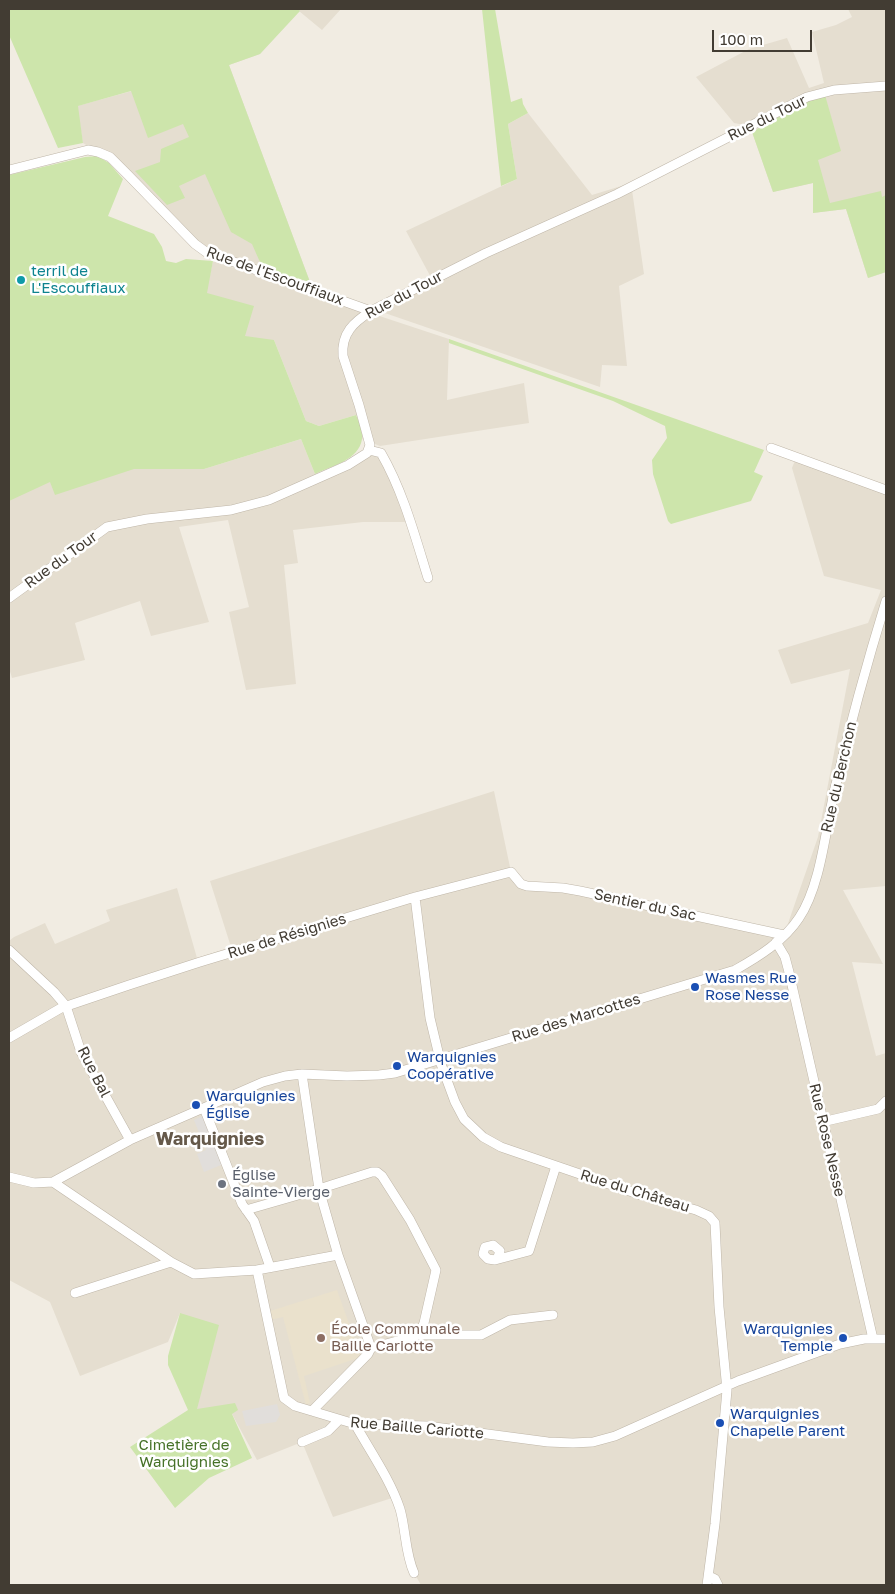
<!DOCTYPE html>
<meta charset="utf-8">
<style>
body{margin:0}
#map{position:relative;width:895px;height:1594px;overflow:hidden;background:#f1ece2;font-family:"Golos Text",sans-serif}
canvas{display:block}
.frame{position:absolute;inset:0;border:10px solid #423c33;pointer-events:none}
.scale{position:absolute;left:712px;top:30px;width:100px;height:22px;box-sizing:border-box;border:2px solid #423c33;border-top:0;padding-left:6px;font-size:15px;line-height:18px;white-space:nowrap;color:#423c33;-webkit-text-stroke:4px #fff;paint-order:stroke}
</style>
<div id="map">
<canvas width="895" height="1594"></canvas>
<div class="frame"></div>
<div class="scale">100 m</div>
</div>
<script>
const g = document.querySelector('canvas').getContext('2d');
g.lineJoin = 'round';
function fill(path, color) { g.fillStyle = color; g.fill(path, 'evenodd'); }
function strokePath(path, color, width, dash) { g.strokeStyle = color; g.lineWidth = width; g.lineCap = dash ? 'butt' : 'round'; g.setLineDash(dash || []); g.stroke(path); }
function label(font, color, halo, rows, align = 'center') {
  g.font = font + ' "Golos Text",sans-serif'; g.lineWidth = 5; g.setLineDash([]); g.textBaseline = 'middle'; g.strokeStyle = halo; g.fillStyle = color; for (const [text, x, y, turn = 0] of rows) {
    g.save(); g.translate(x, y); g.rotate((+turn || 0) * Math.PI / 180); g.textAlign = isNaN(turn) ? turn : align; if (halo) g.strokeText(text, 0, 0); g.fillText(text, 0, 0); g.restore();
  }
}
const residential = new Path2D(`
 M183 9H341L322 30 299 11 260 54 229 65 310 282 218 257 172 220 98 152 83 143 77 106 205 71Z
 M848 9H886V272L868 278 846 209 813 213V183L773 192 750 126 734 123 696 77 749 49 787 38 809 88 824 83 812 32 836 25 852 17Z
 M528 113 592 195 631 183 644 274 619 286 627 366 602 365 600 387 379 311 434 283 406 231 517 179 508 124Z
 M213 261 449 339 447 400 524 383 529 423 380 446 362 439V432L356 415 319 426 306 421 274 340 91 361 206 293Z
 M9 376 204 469 301 439 315 474 376 450 410 522H363L293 530 298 563 284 565 296 684 246 690 229 612 249 607 228 520 179 527 209 622 151 636 140 601 75 623 85 660 12 678 9 668Z
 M796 458 886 485V886L843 890 883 964 852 962 876 1056 886 1053V1585H421L414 1573 392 1498 333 1517 302 1442 257 1460 232 1414 197 1410 180 1313 168 1342 80 1376 50 1302 9 1280V941L14 937 45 923 55 944 110 921 106 910 177 888 197 958 231 947 210 881 494 791 511 872 521 884 784 935 818 837 850 669 791 684 778 650 868 623 881 590 824 576 792 468Z`);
const education = new Path2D(`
 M337 1290 361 1357 304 1376 310 1403 306 1405 283 1317 270 1320 267 1312Z`);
const green = new Path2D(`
 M9 9H298L300 11 260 54 229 65 310 282 263 269 252 244 231 232 205 174 179 186 185 198 167 205 135 171 160 162 161 149 189 137 183 124 148 138 131 91 78 106 83 143 58 148 9 35Z
 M482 9H495L511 102 522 98 523 104 528 113 508 124 517 179 501 186Z
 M825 95 841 151 818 160 830 203 881 191 882 197 886 195V272L868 278 846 209 813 213V183L773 192 752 132 806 101Z
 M98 156 109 163 123 179 108 216 154 234 162 247 166 261 176 263 186 259 213 261 207 293 254 306 245 336 274 340 306 421 319 426 356 415C359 422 363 431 362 439 359 460 332 466 315 474L301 439 204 469H134L55 495 50 482 9 501V175L85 157Z
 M449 339 764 450 754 472 763 476 751 501 671 524 668 521 653 474 652 460 667 438 665 426 613 401 449 343Z
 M180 1313 219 1325 197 1409 235 1403 238 1410 232 1414 252 1458 209 1478 175 1508 130 1447 188 1410 168 1365V1356Z`);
const parking = new Path2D(`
 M207 1114 226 1163 204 1172 197 1154 206 1150 194 1120Z
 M277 1404 280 1415 276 1422 246 1426 242 1411Z`);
const minor = new Path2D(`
 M9 170 88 150 98 152 110 157 128 175 195 244 206 252 371 311
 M771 448 886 490
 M369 450 381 453C403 491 415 536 428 578
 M9 598 107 527 147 519 231 510 269 500 348 465 367 453 370 445 359 405 343 356C341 333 354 322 371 311L486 253 617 194 807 97 834 90 886 86
 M415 897 430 1018 441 1064 455 1102 464 1119 483 1137 501 1147 641 1195 696 1210 709 1216 715 1223 719 1307 727 1390 715 1524 707 1585
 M776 942 785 957 789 972 873 1339
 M9 950 54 992 66 1006 81 1052 130 1140
 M9 1038 61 1008 129 985 200 962 415 897 511 872 521 884 527 886 563 888 580 891 784 935
 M302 1074 319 1189 338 1255
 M204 1108 242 1204 254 1221 270 1267
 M822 1122 878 1109 886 1101
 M9 1177 34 1183 53 1182 130 1140 263 1082 285 1076 302 1074 347 1076 379 1075 395 1073 735 970C758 957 784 941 799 918 821 886 826 826 835 788 850 725 867 663 886 601
 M53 1182 171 1262 194 1274 257 1270 338 1255 371 1348
 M246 1210 319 1189 372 1172H377L382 1176 410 1220 436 1270 424 1323 419 1335 371 1348
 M495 1260 498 1257 500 1251 493 1245 485 1247 483 1254 488 1259 495 1260 529 1251 556 1166
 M257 1270 284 1398 295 1406 355 1424 427 1426 548 1442 573 1443 593 1442 615 1436 738 1381 840 1344 864 1339H886
 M75 1293 171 1262
 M419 1335H481L510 1320 553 1315
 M312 1411 368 1354 371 1348
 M355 1424C370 1451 390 1479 400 1509 406 1530 405 1553 414 1573
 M302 1442 328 1431 339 1420
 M709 1576 715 1579 718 1585`);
const markers = [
 [21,280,5,"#0f9aa8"],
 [695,987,5,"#1a4fb4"],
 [397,1066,5,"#1a4fb4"],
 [196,1105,5,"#1a4fb4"],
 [222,1184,5,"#6b7280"],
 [321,1338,5,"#8d6e63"],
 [843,1338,5,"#1a4fb4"],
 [720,1423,5,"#1a4fb4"]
];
const streetNames = [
 ["Rue du Tour",767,118,-26],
 ["Rue de l'Escouffiaux",275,276,20],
 ["Rue du Tour",404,295,-28],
 ["Rue du Tour",61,560,-36],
 ["Rue du Berchon",839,777,-77],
 ["Sentier du Sac",645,905,12],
 ["Rue de Résignies",287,936,-17],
 ["Rue des Marcottes",576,1018,-17],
 ["Rue Bal",94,1072,63],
 ["Rue Rose Nesse",827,1140,77],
 ["Rue du Château",635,1191,17],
 ["Rue Baille Cariotte",417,1428,5]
];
const cultureNames = [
 ["terril de",31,271],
 ["L'Escouffiaux",31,288]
];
const transitNames = [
 ["Wasmes Rue",705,978],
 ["Rose Nesse",705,995],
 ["Warquignies",407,1057],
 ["Coopérative",407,1074],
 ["Warquignies",206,1096],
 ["Église",206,1113],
 ["Warquignies",833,1329,"right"],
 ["Temple",833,1346,"right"],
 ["Warquignies",730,1414],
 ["Chapelle Parent",730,1431]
];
const worshipNames = [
 ["Église",232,1175],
 ["Sainte-Vierge",232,1192]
];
const educationNames = [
 ["École Communale",331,1329],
 ["Baille Cariotte",331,1346]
];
const parkNames = [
 ["Cimetière de",184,1445],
 ["Warquignies",184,1462]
];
const quarterNames = [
 ["Warquignies",210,1139]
];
fill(residential, '#e5ded0');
fill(education, '#eae1cc');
fill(green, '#cde5ab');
fill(parking, '#e1dedb');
strokePath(minor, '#bfb6a8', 10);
strokePath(minor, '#fff', 9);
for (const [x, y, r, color] of markers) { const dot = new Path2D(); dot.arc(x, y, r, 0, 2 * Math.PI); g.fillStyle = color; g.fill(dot); strokePath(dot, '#fff', 2); }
label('15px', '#423c33', '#fff', streetNames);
label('15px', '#0d838f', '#fff', cultureNames, 'left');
label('15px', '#164399', '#fff', transitNames, 'left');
label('15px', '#5b616d', '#fff', worshipNames, 'left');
label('15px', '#785e54', '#fff', educationNames, 'left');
label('15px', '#467228', '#fff', parkNames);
label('bold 18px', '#65594a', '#fff', quarterNames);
</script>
